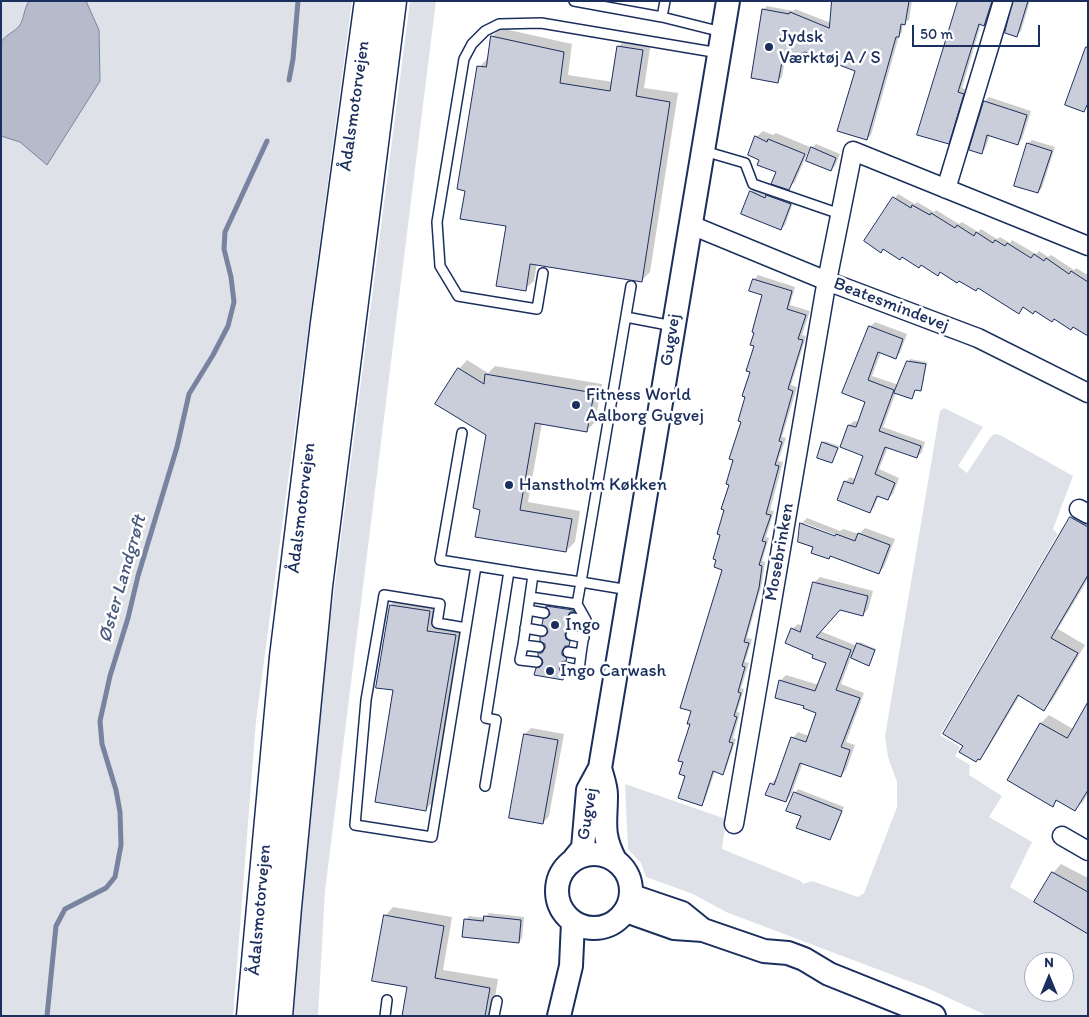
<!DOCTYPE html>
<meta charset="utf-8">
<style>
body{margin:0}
#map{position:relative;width:1089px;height:1017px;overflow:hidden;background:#fff;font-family:Itim,sans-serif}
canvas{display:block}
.frame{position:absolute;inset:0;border:2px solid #1b2f5e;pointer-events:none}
.north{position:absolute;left:1024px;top:952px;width:50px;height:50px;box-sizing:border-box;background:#fff;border:1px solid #a4acbf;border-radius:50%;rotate:0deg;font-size:14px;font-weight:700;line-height:20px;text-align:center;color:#1b2f5e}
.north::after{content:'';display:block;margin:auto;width:18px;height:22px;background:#1b2f5e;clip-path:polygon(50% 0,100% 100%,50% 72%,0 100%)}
.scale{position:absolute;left:912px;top:25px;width:128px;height:22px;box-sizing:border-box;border:2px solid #1b2f5e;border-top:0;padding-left:6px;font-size:15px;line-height:18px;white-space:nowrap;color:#1b2f5e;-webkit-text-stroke:4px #fff;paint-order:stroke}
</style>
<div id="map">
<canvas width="1089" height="1017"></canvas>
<div class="frame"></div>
<div class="north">N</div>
<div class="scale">50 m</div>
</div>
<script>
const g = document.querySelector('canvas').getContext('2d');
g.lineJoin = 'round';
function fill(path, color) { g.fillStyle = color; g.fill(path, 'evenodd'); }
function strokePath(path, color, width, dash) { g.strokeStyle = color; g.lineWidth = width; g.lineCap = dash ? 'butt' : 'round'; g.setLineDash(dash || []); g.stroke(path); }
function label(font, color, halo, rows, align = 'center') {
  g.font = font + ' Itim,sans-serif'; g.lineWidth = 5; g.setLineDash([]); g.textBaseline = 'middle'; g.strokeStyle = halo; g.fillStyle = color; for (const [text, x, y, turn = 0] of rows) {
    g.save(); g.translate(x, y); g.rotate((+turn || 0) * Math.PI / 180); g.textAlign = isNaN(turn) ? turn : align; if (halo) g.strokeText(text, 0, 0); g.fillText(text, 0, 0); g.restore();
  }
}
const green = new Path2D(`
 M1 1H29C24 9 24 18 20 25 15 32 6 34 1 42Z
 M86 1H352L256 721 233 1016H1V136L20 142 47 164 100 81 99 30Z
 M410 1H436L325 891 318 1016H293L308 835 329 631Z
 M944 408 983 427 958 466 967 473 990 438 994 434 1000 435 1073 476 1053 529 1058 534 940 735 960 747 955 756 970 765 969 775 1002 796 989 817 1032 842 1010 887 1088 934V1016H988L927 988 726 912 693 894 646 877 641 863 628 849 625 784 726 819 722 849 801 881 803 884 812 881 858 897 864 893 897 807V782L888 757 885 736 940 411ZM1034 962H1064V992H1034Z`);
const water = new Path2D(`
 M29 1H86L99 30 100 81 47 165 20 142 1 136V42C6 34 15 32 20 25 24 18 24 9 29 1Z`);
const shadow = new Path2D(`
 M834 1H912L909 20 903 23 902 32 899 36 871 135 867 139 856 71 805 51 785 60 782 77 778 81 763 10 767 6 793 11 795 9 831 23Z
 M959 1H994L988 21 984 25 981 24 962 88 967 90 952 138 948 143Z
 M1014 1H1030L1021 31 1017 35Z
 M500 28 572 44 568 75 613 82 618 47 627 38 651 42 644 88 678 93 650 272 642 280 537 263 534 281 525 289 507 225 467 190 479 67 488 58 492 37Z
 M989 97 1031 111 1022 139 1017 144 990 135 985 149 981 153 970 149 985 101Z
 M763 131 773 135 776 133 810 147 795 182 788 188 777 171 761 159 756 137Z
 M1032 140 1055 147 1042 188 1038 192 1028 144Z
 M816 144 840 154 835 166 831 170 812 148Z
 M755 188 794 200 785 225 781 229 751 192Z
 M898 194 915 204 917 202 934 212 936 210 959 224 962 222 978 232 981 229 997 239 1000 237 1010 243 1012 240 1036 254 1039 251 1048 257 1051 255 1074 270 1076 268 1086 274 1088 272V335L1074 326 1036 310 1024 306 1019 312 979 287 941 271 938 274 922 264 884 248 881 251 866 241Z
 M758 275 795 287 790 305 810 311 802 335 806 336 791 385 797 387 782 437 786 438 778 461 783 462 770 510 774 511 766 537 769 538 762 561 765 562 762 583 747 638 752 639 745 662 749 663 741 688 744 689 737 712 740 713 733 738 736 739 726 769 722 773 715 771 705 800 701 805 686 775 691 724 724 569 722 534 752 371 763 295 754 280Z
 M875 322 907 334 900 353 896 357 881 352 872 376 899 385 910 359 927 362 922 388 920 390 916 389 911 398 896 392 883 427 925 442 922 452 917 457 888 447 879 469 899 478 893 494 888 499 879 495 874 507 870 511 845 482 850 477 856 479 865 455 849 425 854 421 859 422 867 401 870 327Z
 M467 360 488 373 495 366 602 384 595 422 586 431 542 423 528 502 580 511 575 542 566 551 482 509 487 434 459 369Z
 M825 441 839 446 832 462 823 443Z
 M1079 510 1088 515V579L1058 629 1085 645 1052 701 1044 709 1020 695 987 750 979 758 1071 518Z
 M807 518 840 531 843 529 859 534 865 528 895 539 884 567 879 572 831 555 815 546 801 524ZM804 523 841 537 840 539 804 526Z
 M820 577 873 591 868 609 863 615 840 609 820 631 857 646 860 642 876 649 869 664 851 657 841 684 864 693 846 742 855 745 846 770 840 776 803 762 791 795 786 801 771 784 776 778 778 779 793 738 798 732 809 736 818 713 805 705 780 681 786 675 819 685 828 662 814 654 792 629 798 624 803 626 814 583Z
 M400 596 438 603 435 622 463 627 434 801 426 809 395 689 377 687 391 605Z
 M549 604 576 609 569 613V618L574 622V625L567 631 568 637 571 639V642L564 647V652L569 656 561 663 562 669 566 671 563 679 537 669 543 666 544 658 539 654 545 651 546 643 542 638 550 632 545 620 550 616 549 608 547 606Z
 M1088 704V793L1083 802 1075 809 1058 800 1052 806 1008 779 1041 723 1049 715 1073 729Z
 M531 728 564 734 549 816 543 823 525 734Z
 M798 789 844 807 833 835 829 839 802 816 795 793Z
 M1061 864 1088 878V932L1053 873Z
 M393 907 452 917 443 970 498 979 492 1016H403L408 986 385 916Z
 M489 913 524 917 522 938 519 942 465 920 469 916 485 918Z`);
const stream = new Path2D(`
 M289 80 293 59 298 1
 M47 1016 56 926 65 909 106 888 115 877 121 845 120 812 116 790 102 744 100 721 110 676 128 618 138 576 177 447 189 394 213 355 228 326 234 302 231 277 224 249 225 232 267 141`);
const building = new Path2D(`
 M832 1H909L905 25 901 24 899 37H896L867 140 837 131 855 71 805 52 782 62 778 83 751 78 762 9 789 14 790 12 829 28Z
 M958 1H992L984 26 979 24 958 92 964 94 949 144 917 135Z
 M1013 1H1028L1017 37 1005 33Z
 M491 36 564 52 560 83 610 91 617 46 643 50 636 96 670 102 642 282 530 264 526 291 496 286 506 226 460 219 465 191 457 189 477 66 486 67Z
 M1086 47H1088V103L1084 112 1065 105Z
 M984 101 1027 115 1018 145 987 135 982 154 969 150Z
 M755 136 767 142 768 139 805 154 789 190 771 184 776 172 757 165 759 160 748 155Z
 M1027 143 1052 151 1038 193 1014 186Z
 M811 147 836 158 831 171 806 161Z
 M750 191 765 198 766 195 791 204 781 230 741 214Z
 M893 197 911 208 912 205 930 215 931 213 955 228 957 225 974 236 976 232 993 243 995 240 1005 246 1007 243 1031 258 1034 254 1044 261 1046 258 1069 274 1071 271 1088 282V336L1073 327 1071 330 1054 319 1052 322 1035 311 1033 314 1023 307 1019 314 978 288 976 291 959 281 957 283 940 272 938 276 921 265 919 268 902 257 900 260 883 249 881 253 864 241Z
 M753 279 792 291 787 309 806 315 798 339 803 340 788 389 793 391 779 441 782 442 775 465 779 466 766 514 771 515 762 541 766 542 759 565 762 566 759 588 744 642 749 643 742 666 745 667 738 692 741 693 734 716 737 717 729 742 733 743 723 775 713 771 702 806 678 798 685 776 679 774 683 762 678 761 690 724H687L691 711 680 708 722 570 714 567 716 560 713 559 720 535 717 534 724 510 721 509 729 485 726 484 733 460 729 459 741 422 738 421 745 397 742 396 750 372 746 371 754 346 750 345 754 333 752 332 762 295 749 291Z
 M869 326 903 339 896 359 878 352 868 380 894 390 879 431 921 446 917 458 885 447 875 474 895 483 888 500 877 496 870 513 837 500 844 481 853 484 863 456 840 447 848 425 856 427 865 402 842 393Z
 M907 361 926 364 921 391 915 390 912 399 894 393Z
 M458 368 484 384 485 374 594 393 587 432 535 423 520 510 572 519 566 552 475 537 480 510 473 508 486 435 435 404Z
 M822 442 838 448 832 463 817 458Z
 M1070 517 1088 527V575L1051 638 1078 653 1044 711 1018 695 980 760 978 759 976 762 959 752 963 746 943 734Z
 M800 523 835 536 836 534 855 541 858 533 890 545 879 574 830 556 829 559 811 553 813 547 798 542Z
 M813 582 868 596 863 616 840 610 816 637 851 650 836 690 860 698 841 747 850 750 841 777 800 763 786 802 765 795 770 783 774 785 791 737 806 742 816 713 803 708 804 706 775 698 779 680 815 691 826 663 812 658 813 655 785 643 791 628 800 632Z
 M390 605 430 611 427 631 456 635 426 811 375 802 393 690 376 688Z
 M546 606 573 610 574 612H570L567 617V621L572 624V629L567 630 565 634 566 639 570 641 569 646H565L562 651V655L567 658 566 661 561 662 559 666 560 671 564 673 563 680 534 675 536 668 540 667 543 663 542 659 538 656V653H542L545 648V644L540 641V637L546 635 548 632 546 627 542 625 543 619 548 617 550 614Z
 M857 643 875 650 869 666 851 658Z
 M1088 702V790L1075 811 1056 800 1053 807 1007 780 1040 723 1067 738Z
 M524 734 558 740 543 824 509 818Z
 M794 792 842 811 830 840 796 828 801 816 786 811Z
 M1052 872 1088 892V934L1034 902Z
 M384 915 444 926 435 978 490 988 485 1016H402L407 987 372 981Z
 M484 916 521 920 519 943 462 937 464 919 483 921Z`);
const service = new Path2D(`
 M574 1 662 17 722 32
 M662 17 665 1
 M704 151 745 163 753 184 840 214
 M543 273 537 309 458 296 440 266 437 222 464 59 472 44 485 31 499 24 541 23 719 53
 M626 317 673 326
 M462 433 440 560 533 575
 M629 590 581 582 631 286
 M530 597 577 604
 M528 610 544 613
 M573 618 586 620
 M466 628 437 623 440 604 384 595 366 700 355 825 432 837 476 566
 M525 628 542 631
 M571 635 584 638
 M523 645 520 660 537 662
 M539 647 523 645 533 575 581 582 577 604 586 620 581 654 568 652
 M565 667 579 670 581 654
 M485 786 496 720 486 718 509 571
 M385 1016 387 1000
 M494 1016 497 1001`);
const minor = new Path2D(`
 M946 189 1003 1
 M691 225 827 281 978 338 1088 393
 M1079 509 1088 514
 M734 824 825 291 853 151 1088 246
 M1062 836 1088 851`);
const tertiary = new Path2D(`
 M600 768C602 776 606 786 606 795 606 823 601 833 615 860
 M557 891a37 37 0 1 1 74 0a37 37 0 1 1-74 0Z
 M574 859 583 848 588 790 600 768 728 1
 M632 896 682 913 703 930
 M626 911 674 928 703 930 764 951 788 953 804 959 829 974 934 1016
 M559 1016 571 966 573 922`);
const motorway = new Path2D(`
 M251 1016 284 657 325 323 369 1
 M278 1016 287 907 318 586 392 1`);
const markers = [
 [769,47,5,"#1b2f5e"],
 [576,405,5,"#1b2f5e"],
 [509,485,5,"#1b2f5e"],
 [555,625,5,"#1b2f5e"],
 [550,671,5,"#1b2f5e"]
];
const poiNames = [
 ["Jydsk",779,37],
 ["Værktøj A / S",779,58],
 ["Fitness World",586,395],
 ["Aalborg Gugvej",586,416],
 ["Hanstholm Køkken",519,485],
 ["Ingo",565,625],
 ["Ingo Carwash",560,671]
];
const streetNames = [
 ["Ådalsmotorvejen",355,106,-82],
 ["Beatesmindevej",891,305,21],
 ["Gugvej",671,340,-81],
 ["Ådalsmotorvejen",302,508,-83],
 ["Mosebrinken",780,552,-80],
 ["Gugvej",588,814,-81],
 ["Ådalsmotorvejen",260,910,-85]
];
const waterNames = [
 ["Øster Landgrøft",123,579,-74]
];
fill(green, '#dee1e7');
fill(water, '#b5bbca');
strokePath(water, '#77839f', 1);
fill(shadow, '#0003');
strokePath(stream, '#77839f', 5);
fill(building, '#caceda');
strokePath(building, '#1b2f5e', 1);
strokePath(service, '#1b2f5e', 12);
strokePath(minor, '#1b2f5e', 21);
strokePath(tertiary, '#1b2f5e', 26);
strokePath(motorway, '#1b2f5e', 31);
strokePath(service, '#fff', 9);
strokePath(minor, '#fff', 18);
strokePath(tertiary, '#fff', 22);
strokePath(motorway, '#fff', 28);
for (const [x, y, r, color] of markers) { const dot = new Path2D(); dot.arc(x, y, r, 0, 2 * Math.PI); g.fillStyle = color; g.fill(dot); strokePath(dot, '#fff', 2); }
label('18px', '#1b2f5e', '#fff', poiNames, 'left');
label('18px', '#1b2f5e', '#fff', streetNames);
label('italic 19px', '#49597e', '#fff', waterNames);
</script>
